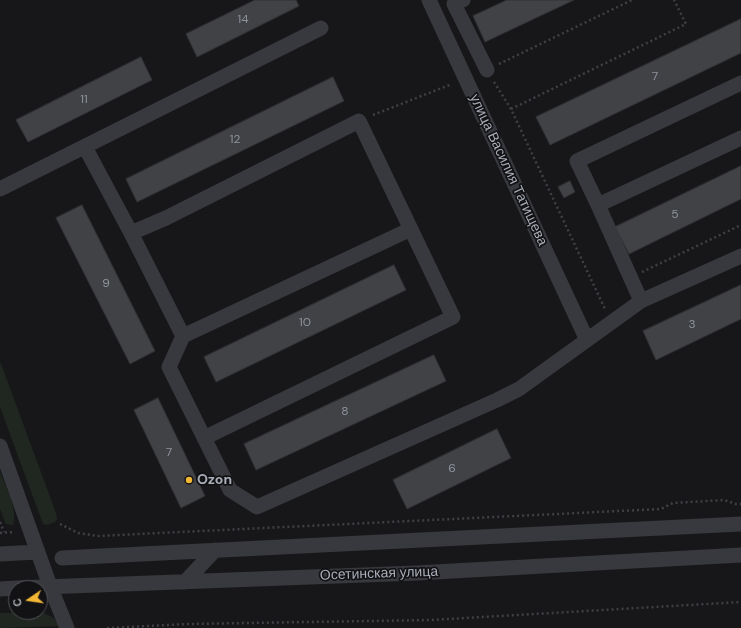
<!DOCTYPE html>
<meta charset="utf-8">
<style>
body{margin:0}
#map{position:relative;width:741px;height:628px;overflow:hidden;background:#171719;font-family:"DM Sans",sans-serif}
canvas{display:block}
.north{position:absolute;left:8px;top:580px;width:40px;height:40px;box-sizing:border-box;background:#121214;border:1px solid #4e5056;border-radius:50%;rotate:257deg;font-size:11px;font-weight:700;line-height:16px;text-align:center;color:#a9aeb9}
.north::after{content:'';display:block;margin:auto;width:14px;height:18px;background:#f3b735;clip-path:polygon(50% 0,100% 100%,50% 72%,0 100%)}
</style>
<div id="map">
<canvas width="741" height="628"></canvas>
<div class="north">С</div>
</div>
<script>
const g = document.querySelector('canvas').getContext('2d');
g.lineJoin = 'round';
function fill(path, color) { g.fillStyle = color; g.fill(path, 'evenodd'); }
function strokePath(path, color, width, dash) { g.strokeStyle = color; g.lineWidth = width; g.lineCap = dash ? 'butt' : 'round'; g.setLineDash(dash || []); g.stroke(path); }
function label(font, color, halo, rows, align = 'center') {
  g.font = font + ' "DM Sans",sans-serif'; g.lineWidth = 3.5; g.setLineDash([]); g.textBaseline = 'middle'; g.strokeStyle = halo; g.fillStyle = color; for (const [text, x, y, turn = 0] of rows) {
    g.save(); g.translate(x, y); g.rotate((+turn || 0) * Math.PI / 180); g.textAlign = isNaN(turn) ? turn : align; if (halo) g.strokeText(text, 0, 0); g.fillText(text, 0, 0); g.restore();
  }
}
const green = new Path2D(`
 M0 361 56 513 57 519 55 522 47 525 43 524 0 407Z
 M0 472C6 488 18 508 13 525L6 524 0 509Z
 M40 612C49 615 55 617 60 626L0 628V613Z`);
const building = new Path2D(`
 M255 0H296L299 6 197 57 186 34Z
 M507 0H574L485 42 473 16Z
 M741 19V53L550 145 536 117Z
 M141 57 152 80 28 142 16 120Z
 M333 77 344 101 137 202 126 179Z
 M741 166V199L629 254 615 227Z
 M570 181 575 192 564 198 558 187Z
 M82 205 155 351 130 364 56 218Z
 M394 265 406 290 216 382 204 357Z
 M741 285V319L656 360 643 331Z
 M434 355 446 381 256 470 244 444Z
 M158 398 205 496 181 508 134 410Z
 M497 429 511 458 407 509 393 480Z`);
const path = new Path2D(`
 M499 64 632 0
 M494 82 511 109 605 309
 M511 109 686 24 674 0
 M373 115 452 84
 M642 272 741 225
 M0 522 4 532
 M60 524 78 533 97 536 661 509 673 503 724 500 736 504H741
 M0 533 14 532
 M107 628 187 624 431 620 741 602`);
const minor = new Path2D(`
 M429 0 587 340
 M463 0 454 4 487 70
 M85 147 131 233 183 336 169 367 230 490 257 507 497 400 519 389 641 301 741 256
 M0 189 321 28
 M598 205 577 161 741 83
 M131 233 166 218 359 121 453 317 204 438
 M641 301 598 205 741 138
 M183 336 411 229
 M0 446 50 586 67 628
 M0 554 38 552
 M62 558 741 524
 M185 582 215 550
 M17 588 417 573 741 555
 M0 589 16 588`);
const markers = [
 [189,480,4,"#f3b735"]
];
const numberNames = [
 ["14",243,20],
 ["7",655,77],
 ["11",84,100],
 ["12",235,140],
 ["5",675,215],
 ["9",106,284],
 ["10",305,323],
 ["3",692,325],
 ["8",345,412],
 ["7",169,453],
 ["6",452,469]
];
const streetNames = [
 ["улица Василия Татищева",508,170,65],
 ["Осетинская улица",379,574,-2]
];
const poiNames = [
 ["Ozon",197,480]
];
fill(green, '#1f2720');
fill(building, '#414246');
strokePath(building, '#313135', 1);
strokePath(path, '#3e4045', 2.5, [2, 3]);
strokePath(minor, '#38393e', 15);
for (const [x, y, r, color] of markers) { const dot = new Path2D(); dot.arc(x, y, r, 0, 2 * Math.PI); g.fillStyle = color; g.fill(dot); strokePath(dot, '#121214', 1.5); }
label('12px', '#8f939c', null, numberNames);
label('14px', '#a9aeb9', '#121214', streetNames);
label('bold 14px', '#a9aeb9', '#121214', poiNames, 'left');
</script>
